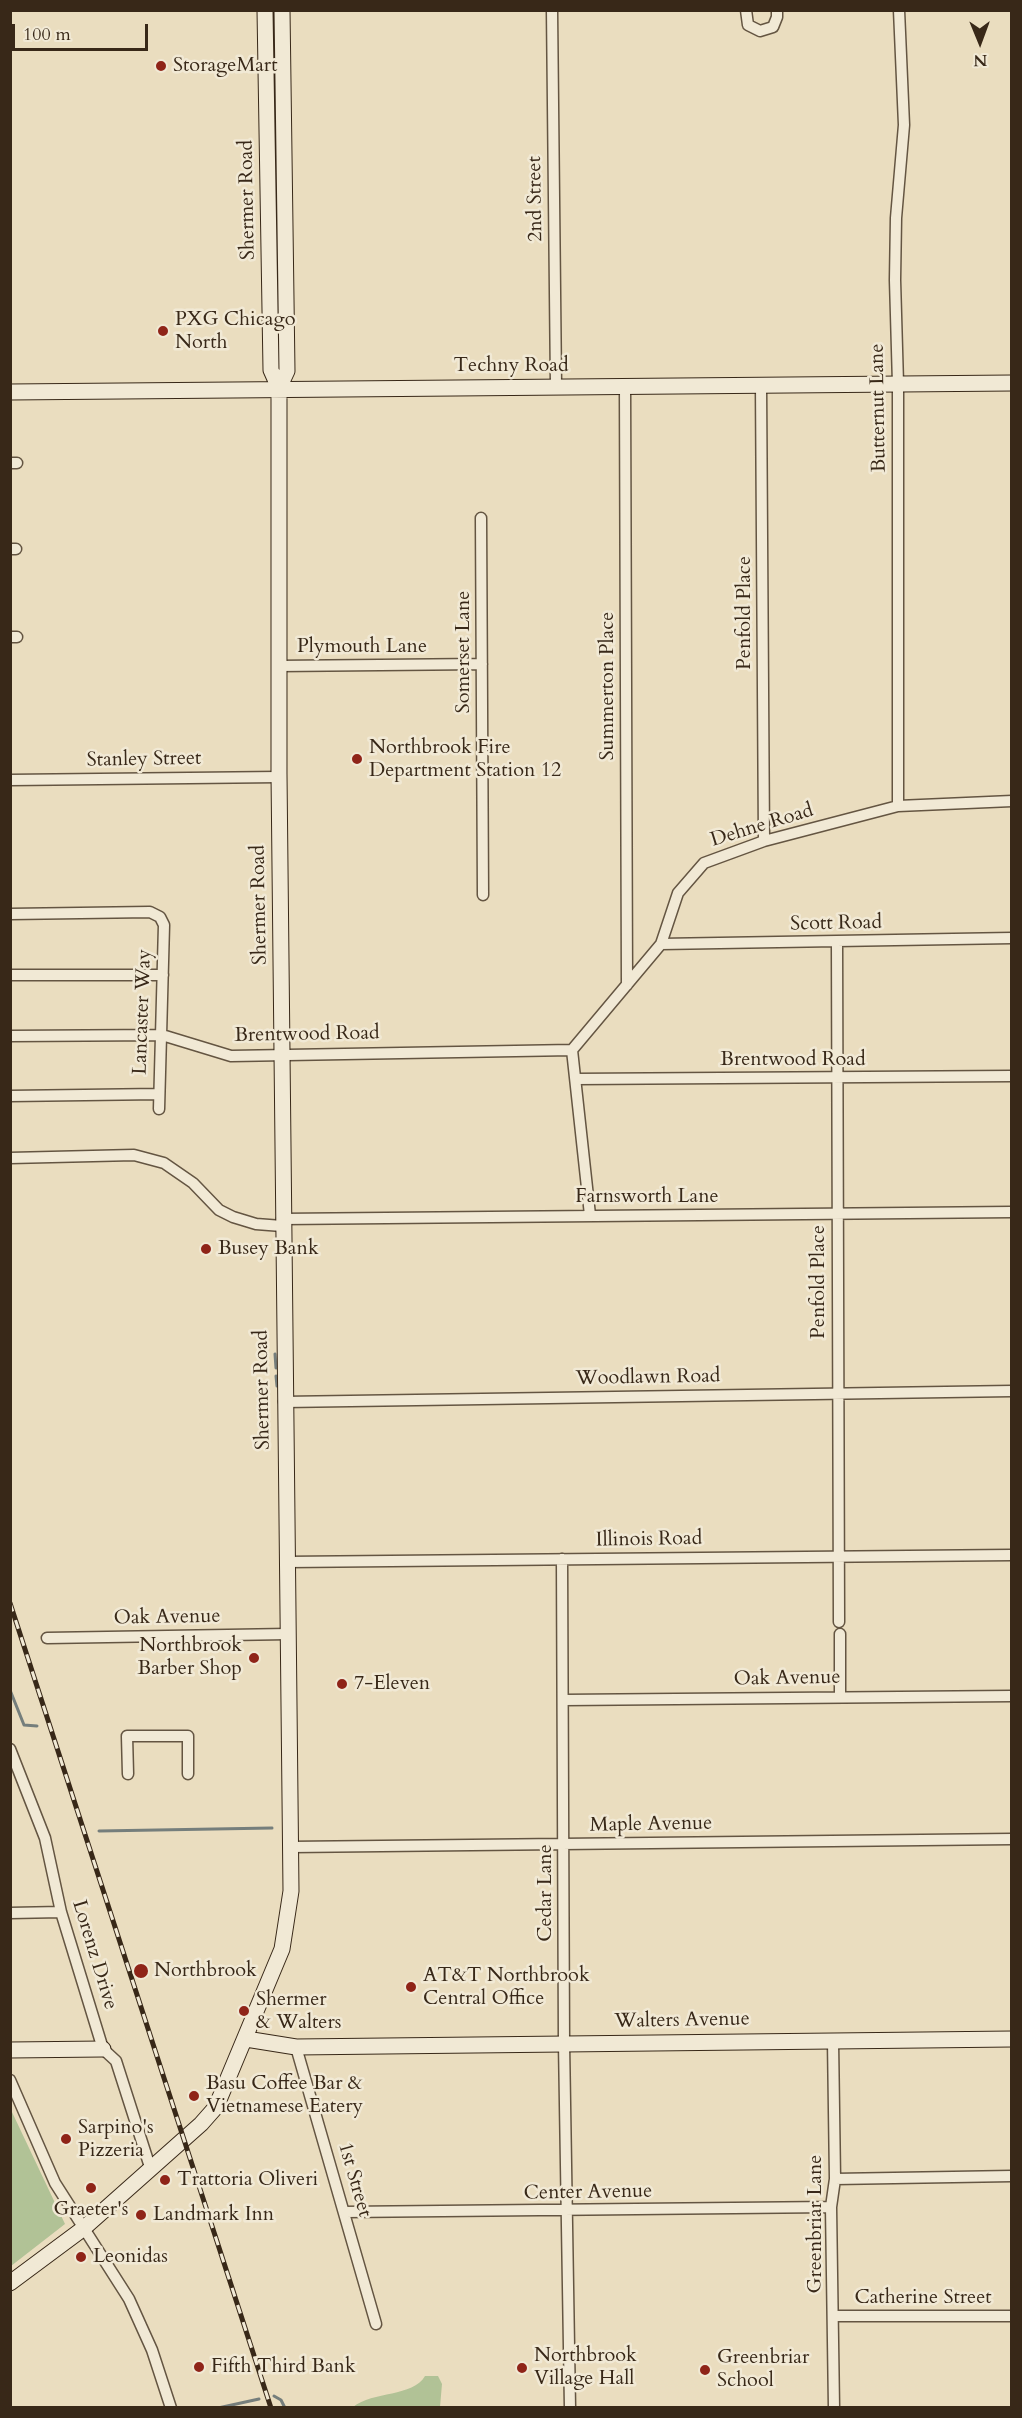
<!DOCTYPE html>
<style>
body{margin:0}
#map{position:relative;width:1022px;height:2418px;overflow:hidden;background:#eaddbf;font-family:Cardo,serif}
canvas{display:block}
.frame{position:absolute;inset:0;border:12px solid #382818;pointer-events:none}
.north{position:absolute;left:950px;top:12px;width:60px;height:60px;-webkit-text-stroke:4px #f1e9d5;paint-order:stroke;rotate:179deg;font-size:16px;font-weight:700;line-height:24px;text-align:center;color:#382818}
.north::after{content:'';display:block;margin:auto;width:21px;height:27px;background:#382818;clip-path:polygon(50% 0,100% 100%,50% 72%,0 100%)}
.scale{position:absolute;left:12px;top:24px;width:136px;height:27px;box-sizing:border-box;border:3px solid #382818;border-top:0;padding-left:8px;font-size:18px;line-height:21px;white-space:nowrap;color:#382818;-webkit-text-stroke:4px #f1e9d5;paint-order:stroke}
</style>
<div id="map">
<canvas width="1022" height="2418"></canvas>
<div class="frame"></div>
<div class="north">N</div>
<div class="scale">100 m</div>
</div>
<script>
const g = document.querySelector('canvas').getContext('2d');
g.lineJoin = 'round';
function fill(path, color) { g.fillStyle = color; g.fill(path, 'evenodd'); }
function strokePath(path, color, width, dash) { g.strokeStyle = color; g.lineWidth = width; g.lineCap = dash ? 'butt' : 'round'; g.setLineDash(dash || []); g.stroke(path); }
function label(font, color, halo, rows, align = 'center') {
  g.font = font + ' Cardo,serif'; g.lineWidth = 5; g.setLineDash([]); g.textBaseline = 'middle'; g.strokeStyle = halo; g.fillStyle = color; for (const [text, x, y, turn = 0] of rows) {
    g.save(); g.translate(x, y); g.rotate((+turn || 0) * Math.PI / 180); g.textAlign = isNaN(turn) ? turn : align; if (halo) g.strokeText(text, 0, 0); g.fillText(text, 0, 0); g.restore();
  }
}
const green = new Path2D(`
 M11 2110 65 2224 11 2266Z
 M425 2376H438L442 2384 440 2407H353C373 2391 413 2397 425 2376Z`);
const stream = new Path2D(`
 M275 1354 276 1368
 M276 1376 277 1386
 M10 1690 24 1725 37 1726
 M99 1831 272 1828
 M274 2396 281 2400 285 2408
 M218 2408 259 2399`);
const street = new Path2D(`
 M552 10 556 386
 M746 10 748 25 760 31 773 27 777 17V10
 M761 385 764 841
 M625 386 627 985
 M10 463H17
 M481 518 483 895
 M10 549H16
 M10 637H17
 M278 666 482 664
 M10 780 279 777
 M898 806V384L895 280 896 218 904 125 899 10
 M10 914 150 912 160 917 164 925 159 1109
 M837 943 839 1622
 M661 944 1012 938
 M10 975H163
 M10 1036 162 1035 231 1056 572 1050
 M576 1079 1012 1076
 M10 1096 159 1094
 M10 1158 134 1155 164 1163 193 1183 219 1210 233 1217 256 1224 282 1226
 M590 1215 572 1050 661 944 678 893 704 863 764 841 898 806 1012 801
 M282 1219 1012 1212
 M284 1402 1012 1391
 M562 1559 564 2043 570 2408
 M287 1562 1012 1555
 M840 1634V1697
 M47 1638 288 1634
 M564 1700 1012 1696
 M10 1749 45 1838 61 1912 103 2049 116 2061 150 2167
 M128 1774 127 1736H188V1774
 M291 1847 1012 1839
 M10 1913 61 1912
 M833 2041 835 2179 831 2207 834 2408
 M296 2047 376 2324
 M10 2080 55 2183 129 2299 152 2350 171 2408
 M835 2179 1012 2176
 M345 2212 831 2207
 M834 2316H1012`);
const secondary = new Path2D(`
 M265 10 271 370 279 388
 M10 392 1012 383
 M246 2039 296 2047 1012 2039
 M10 2050 103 2049
 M10 2283 84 2228 201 2124 216 2107 282 1949 291 1891 279 774V388L287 371 282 10`);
const rail = new Path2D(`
 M10 1603 271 2408`);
const markers = [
 [161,66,6,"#8f2418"],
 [163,331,6,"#8f2418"],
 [357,759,6,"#8f2418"],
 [206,1249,6,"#8f2418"],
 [254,1658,6,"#8f2418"],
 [342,1684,6,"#8f2418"],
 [141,1971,8,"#8f2418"],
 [411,1987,6,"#8f2418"],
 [244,2011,6,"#8f2418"],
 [194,2096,6,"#8f2418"],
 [66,2139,6,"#8f2418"],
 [165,2180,6,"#8f2418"],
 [91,2188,6,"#8f2418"],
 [141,2215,6,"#8f2418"],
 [81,2257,6,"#8f2418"],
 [199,2367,6,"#8f2418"],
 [522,2368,6,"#8f2418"],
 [705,2370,6,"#8f2418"]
];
const poiNames = [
 ["StorageMart",173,66],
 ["PXG Chicago",175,320],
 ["North",175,343],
 ["Northbrook Fire",369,748],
 ["Department Station 12",369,771],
 ["Busey Bank",218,1249],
 ["Northbrook",242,1646,"right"],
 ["Barber Shop",242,1669,"right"],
 ["7-Eleven",354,1684],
 ["Northbrook",154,1971],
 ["AT&T Northbrook",423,1976],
 ["Central Office",423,1999],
 ["Shermer",256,2000],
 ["& Walters",256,2023],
 ["Basu Coffee Bar &",206,2084],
 ["Vietnamese Eatery",206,2107],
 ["Sarpino's",78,2128],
 ["Pizzeria",78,2151],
 ["Trattoria Oliveri",177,2180],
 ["Graeter's",91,2210,"center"],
 ["Landmark Inn",153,2215],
 ["Leonidas",93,2257],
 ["Northbrook",534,2356],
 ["Village Hall",534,2379],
 ["Greenbriar",717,2358],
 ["School",717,2381],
 ["Fifth Third Bank",211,2367]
];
const streetNames = [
 ["2nd Street",536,199,-91],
 ["Shermer Road",248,200,-91],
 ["Techny Road",511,366],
 ["Butternut Lane",879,408,-91],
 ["Penfold Place",745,613,-90],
 ["Plymouth Lane",362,647],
 ["Somerset Lane",464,652,-90],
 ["Summerton Place",608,686,-90],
 ["Stanley Street",144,760,-1],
 ["Dehne Road",762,826,-17],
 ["Shermer Road",260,905,-91],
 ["Scott Road",836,924,-1],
 ["Lancaster Way",143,1012,-88],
 ["Brentwood Road",307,1035,-1],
 ["Brentwood Road",793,1060],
 ["Farnsworth Lane",647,1197],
 ["Penfold Place",819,1282,-90],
 ["Woodlawn Road",648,1378,-1],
 ["Shermer Road",263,1390,-91],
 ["Illinois Road",649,1540,-1],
 ["Oak Avenue",167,1618,-1],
 ["Oak Avenue",787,1679,-1],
 ["Maple Avenue",651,1825,-1],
 ["Cedar Lane",546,1893,-90],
 ["Lorenz Drive",94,1955,73],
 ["Walters Avenue",682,2021,-1],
 ["1st Street",354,2180,74],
 ["Center Avenue",588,2193,-1],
 ["Greenbriar Lane",816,2224,-90],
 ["Catherine Street",923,2298]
];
fill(green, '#b1c296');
strokePath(stream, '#757e7c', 3);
strokePath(street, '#645542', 13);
strokePath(secondary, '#382818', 17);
strokePath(street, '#f1e9d5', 10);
strokePath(secondary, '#f1e9d5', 15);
strokePath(rail, '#382818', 5);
strokePath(rail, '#f1e9d5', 3, [9]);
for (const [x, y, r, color] of markers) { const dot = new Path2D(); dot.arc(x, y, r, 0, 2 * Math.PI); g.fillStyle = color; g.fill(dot); strokePath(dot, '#f1e9d5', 2); }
label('20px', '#382818', '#f1e9d5', poiNames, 'left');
label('20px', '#382818', '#f1e9d5', streetNames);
</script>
